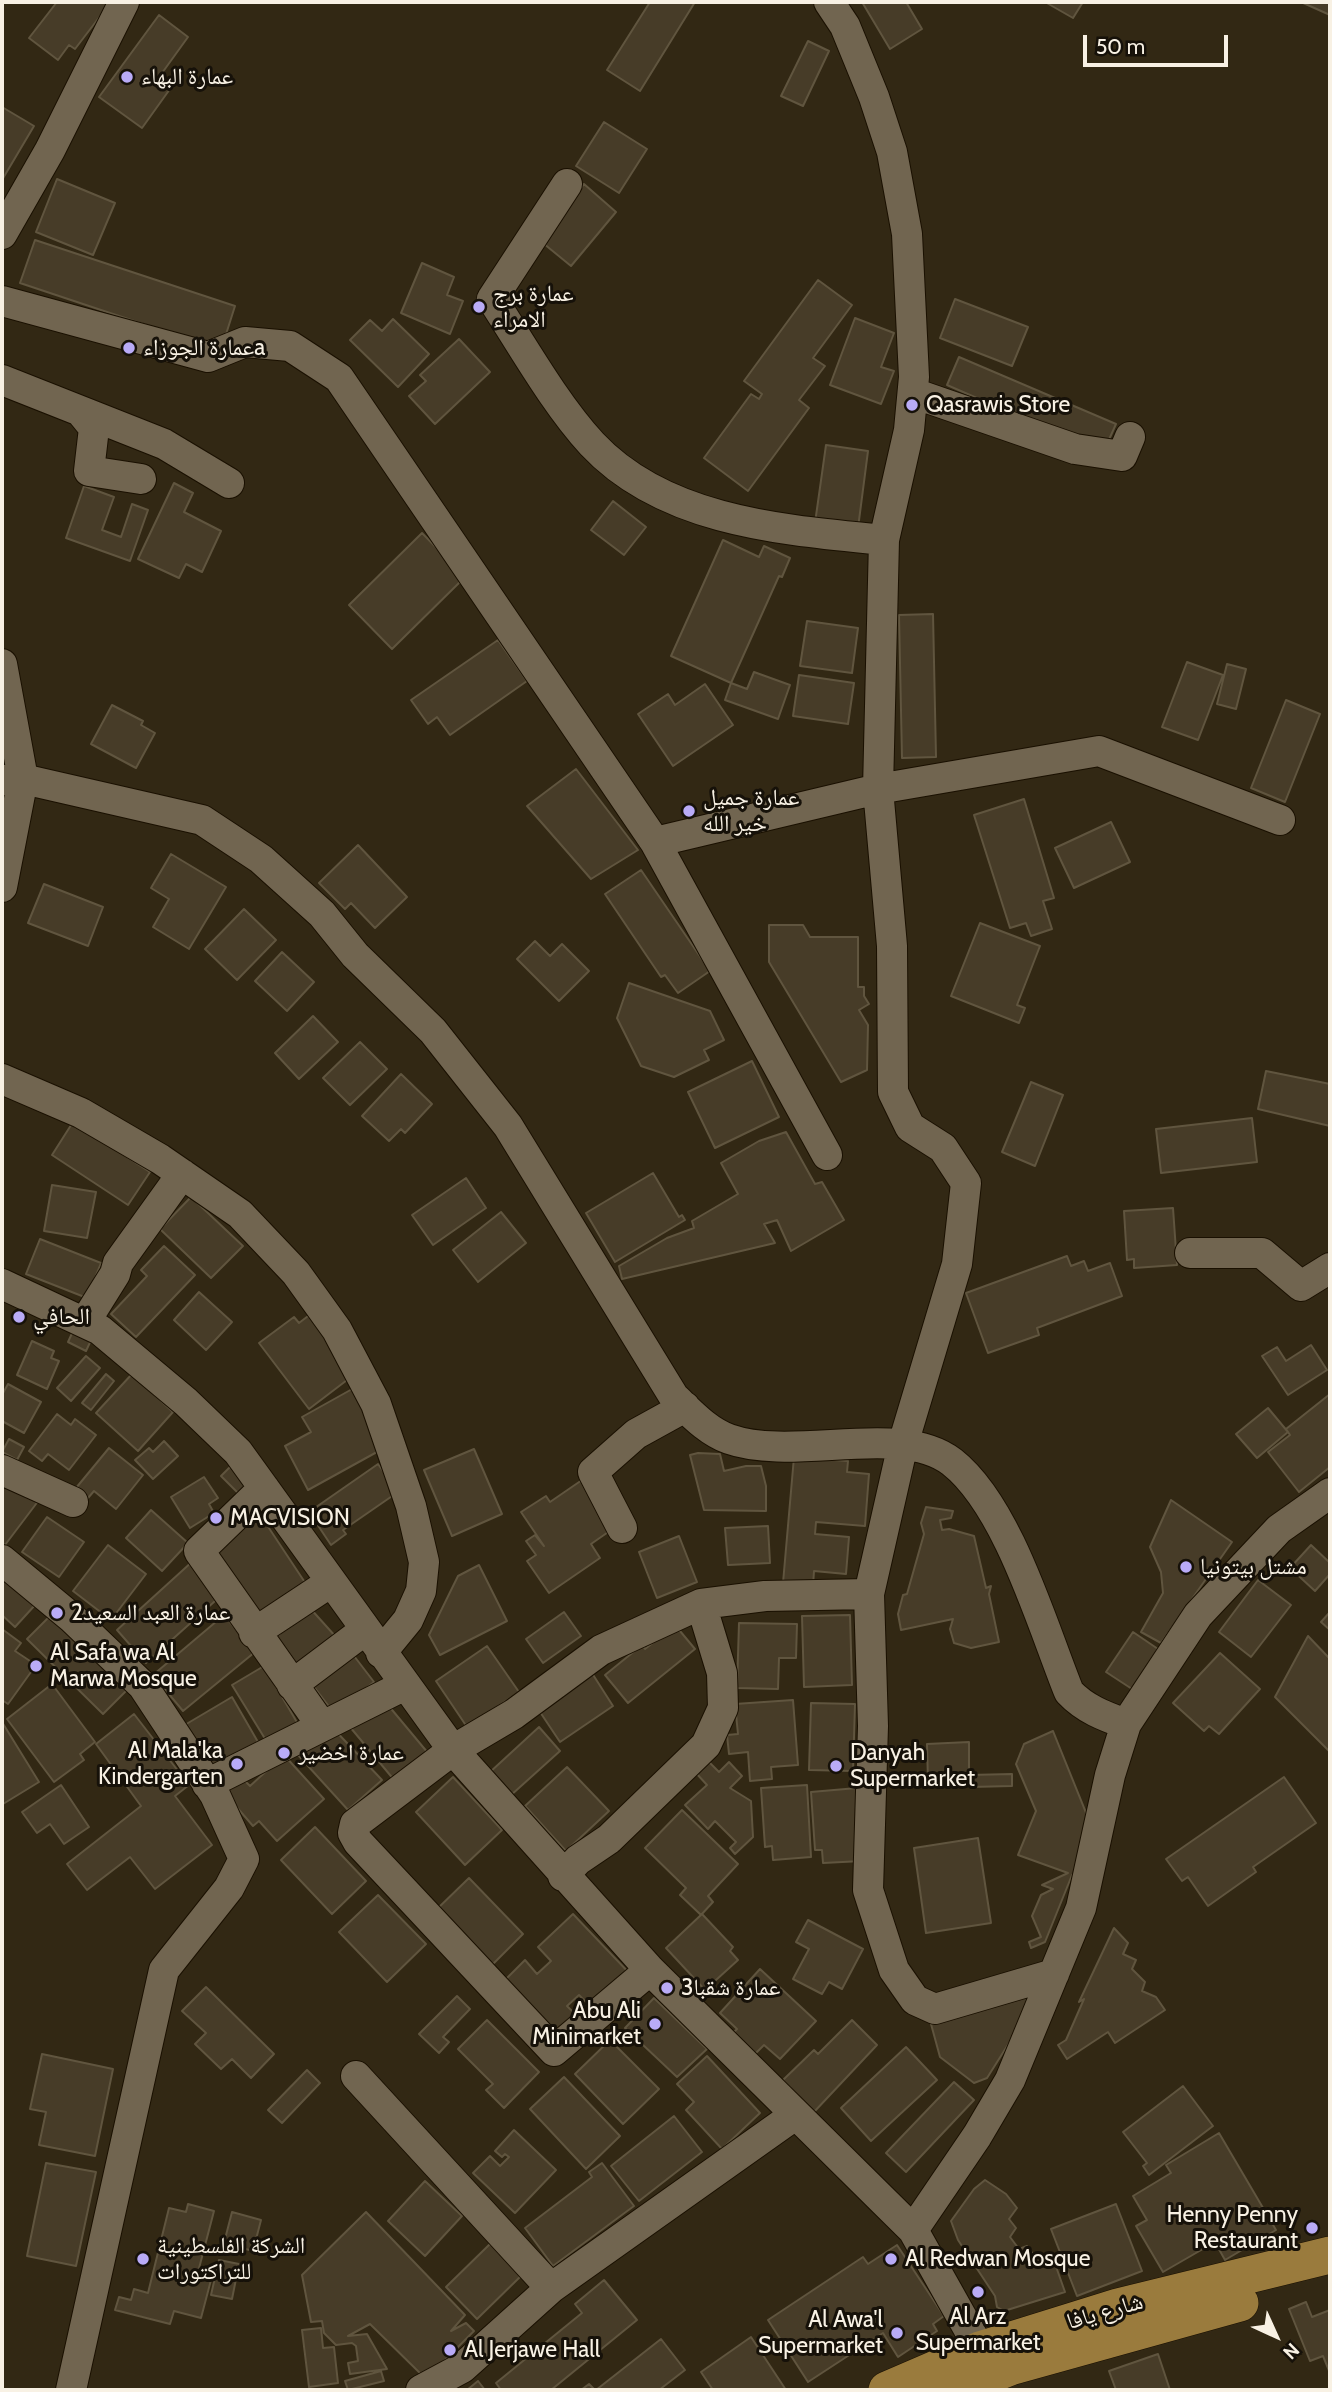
<!DOCTYPE html>
<meta charset="utf-8">
<style>
body{margin:0}
#map{position:relative;width:1332px;height:2392px;overflow:hidden;background:#322814;font-family:Cabin,sans-serif}
canvas{display:block}
.frame{position:absolute;inset:0;border:4px solid #f8f1e4;pointer-events:none}
.north{position:absolute;left:1241px;top:2301px;width:70px;height:70px;-webkit-text-stroke:5px #161109;paint-order:stroke;rotate:135deg;font-size:19px;font-weight:700;line-height:28px;text-align:center;color:#f8f1e4}
.north::after{content:'';display:block;margin:auto;width:24px;height:32px;background:#f8f1e4;clip-path:polygon(50% 0,100% 100%,50% 72%,0 100%)}
.scale{position:absolute;left:1083px;top:35px;width:145px;height:32px;box-sizing:border-box;border:4px solid #f8f1e4;border-top:0;padding-left:9px;font-size:21px;line-height:24px;white-space:nowrap;color:#f8f1e4;-webkit-text-stroke:5px #161109;paint-order:stroke}
</style>
<div id="map">
<canvas width="1332" height="2392"></canvas>
<div class="frame"></div>
<div class="north">N</div>
<div class="scale">50 m</div>
</div>
<script>
const g = document.querySelector('canvas').getContext('2d');
g.lineJoin = 'round';
function fill(path, color) { g.fillStyle = color; g.fill(path, 'evenodd'); }
function strokePath(path, color, width, dash) { g.strokeStyle = color; g.lineWidth = width; g.lineCap = dash ? 'butt' : 'round'; g.setLineDash(dash || []); g.stroke(path); }
function label(font, color, halo, rows, align = 'center') {
  g.font = font + ' Cabin,"Noto Naskh Arabic",sans-serif'; g.lineWidth = 6; g.setLineDash([]); g.textBaseline = 'middle'; g.strokeStyle = halo; g.fillStyle = color; for (const [text, x, y, turn = 0] of rows) {
    g.save(); g.translate(x, y); g.rotate((+turn || 0) * Math.PI / 180); g.textAlign = isNaN(turn) ? turn : align; if (halo) g.strokeText(text, 0, 0); g.fillText(text, 0, 0); g.restore();
  }
}
const building = new Path2D(`
 M57 2H111L75 49 69 45 58 60 29 38Z
 M650 2H695L640 91 607 70Z
 M862 2H906L922 29 890 49Z
 M1045 2H1083L1073 18Z
 M1301 2H1330V15Z
 M159 15 188 37 157 80 170 89 142 128 99 97Z
 M808 41 829 51 803 106 781 96Z
 M2 107 34 126 2 180Z
 M604 122 647 149 619 193 576 166Z
 M57 179 115 203 93 255 36 232Z
 M584 184 616 212 571 266 538 239Z
 M35 240 235 306 221 350 20 283Z
 M422 263 454 277 447 295 463 301 450 334 401 313Z
 M818 280 852 305 813 358 825 366 799 400 809 408 748 491 704 458 751 394 759 399 762 394 744 381Z
 M955 299 1028 327 1012 366 940 338Z
 M855 318 894 333 881 367 894 371 881 404 830 385Z
 M393 319 429 354 398 387 350 340 370 320 382 331Z
 M459 339 490 372 435 424 409 396 426 381 420 375Z
 M959 357 1116 424 1103 453 947 385Z
 M826 445 868 451 858 528 815 523Z
 M174 483 193 493 184 512 221 531 202 572 186 564 179 578 138 559Z
 M84 486 114 497 102 530 121 537 132 504 148 510 130 561 66 538Z
 M613 501 646 527 624 555 591 530Z
 M422 533 465 577 392 649 349 605Z
 M723 540 759 557 764 546 790 558 782 577 779 576 731 683 671 656Z
 M933 614 936 757 902 758 899 615Z
 M807 621 858 628 852 673 800 666Z
 M498 640 527 681 450 735 437 717 428 724 411 700Z
 M1187 662 1223 675 1198 740 1162 727Z
 M1227 664 1246 669 1236 709 1217 704Z
 M754 672 790 685 778 719 725 700 731 683 747 689Z
 M799 675 854 683 848 724 793 716Z
 M705 684 733 725 673 766 638 714 668 694 675 705Z
 M1286 700 1320 714 1285 802 1251 788Z
 M112 705 143 721 141 725 155 733 136 768 91 744Z
 M576 769 638 850 591 879 527 806Z
 M1024 799 1054 898 1043 901 1052 929 1031 936 1026 923 1010 928 974 815Z
 M1111 822 1130 862 1074 888 1055 848Z
 M358 845 407 897 375 928 351 903 345 909 319 883Z
 M171 854 226 887 189 949 153 927 169 899 151 888Z
 M641 870 710 971 678 993 665 975 661 977 605 894Z
 M44 884 103 907 88 946 28 923Z
 M244 909 276 940 237 980 205 949Z
 M980 923 1040 946 1017 1005 1025 1008 1019 1023 951 996Z
 M769 925H803L810 937H858V987H864V996L869 1004 859 1010 868 1025 867 1070 841 1082 769 962Z
 M535 941 550 956 562 944 589 971 559 1001 517 959Z
 M282 952 314 982 287 1011 255 981Z
 M629 983 710 1011 724 1040 704 1050 709 1060 674 1077 641 1066 617 1018Z
 M313 1016 338 1042 299 1079 275 1053Z
 M360 1042 387 1069 350 1105 323 1078Z
 M752 1061 779 1117 715 1148 688 1092Z
 M1266 1071 1330 1084V1126L1258 1109Z
 M401 1074 432 1104 405 1133 401 1129 389 1141 362 1116Z
 M1031 1082 1063 1095 1035 1166 1002 1152Z
 M1252 1118 1257 1162 1161 1173 1156 1129Z
 M73 1122 150 1172 128 1205 52 1155Z
 M786 1132 815 1184 822 1182 844 1220 791 1251 777 1220 764 1224 775 1243 622 1279 619 1266 667 1238 694 1228 692 1221 738 1194 721 1163 759 1141Z
 M653 1173 679 1217 682 1215 685 1220 615 1262 586 1213Z
 M466 1178 486 1208 433 1245 412 1215Z
 M52 1185 96 1192 87 1238 44 1231Z
 M191 1197 243 1246 211 1278 160 1229Z
 M1173 1208 1177 1265 1134 1268V1259L1127 1260 1124 1211Z
 M501 1212 526 1243 478 1282 453 1250Z
 M40 1239 101 1263 87 1298 26 1274Z
 M164 1246 195 1275 136 1337 111 1314 147 1276 141 1270Z
 M1067 1256 1071 1266 1084 1261 1088 1271 1110 1263 1122 1296 1037 1328 1039 1335 988 1353 966 1293Z
 M199 1292 232 1322 206 1350 174 1320Z
 M312 1313 355 1374 309 1409 259 1343 294 1317 299 1323Z
 M74 1329 92 1338 86 1351 68 1342Z
 M32 1341 54 1351 51 1358 59 1361 47 1389 17 1375Z
 M1311 1345 1327 1370 1288 1395 1262 1356 1277 1347 1286 1361Z
 M86 1356 100 1368 71 1401 57 1388Z
 M106 1374 114 1381 91 1410 82 1403Z
 M132 1374 173 1412 138 1451 96 1413Z
 M8 1384 41 1402 24 1433 2 1421V1395Z
 M354 1388 386 1447 308 1490 285 1446 311 1432 302 1417Z
 M1330 1394V1467L1299 1492 1268 1452 1290 1435 1286 1429Z
 M1268 1408 1288 1432 1257 1458 1236 1434Z
 M57 1414 71 1425 75 1419 96 1435 69 1470 48 1454 42 1461 29 1451Z
 M9 1439 24 1447 17 1460 2 1452Z
 M164 1441 178 1456 153 1479 135 1460 149 1448 153 1452Z
 M109 1448 143 1475 116 1509 94 1491 88 1498 76 1488Z
 M474 1449 502 1514 452 1536 424 1470Z
 M698 1453 720 1454 724 1471 746 1466H761L766 1486V1511L704 1510 690 1455Z
 M794 1457 848 1461 847 1472 869 1474 865 1526 816 1522 815 1534 849 1537 846 1574 814 1571 813 1586 783 1583Z
 M235 1462 257 1484 243 1498 221 1476Z
 M378 1464 398 1492 343 1530 346 1534 331 1545 309 1512Z
 M2 1474 39 1500 5 1545 2 1543Z
 M204 1477 218 1498 209 1504 214 1513 190 1528 171 1497Z
 M582 1480 614 1528 591 1544 600 1558 549 1593 527 1561 536 1555 526 1541 535 1535 544 1546 521 1512 546 1496 550 1502Z
 M1171 1500 1232 1542 1161 1643 1141 1632 1163 1593 1161 1572 1150 1547Z
 M926 1507 953 1511 951 1518 940 1520 942 1530 949 1529 974 1536 986 1588 991 1586 989 1594 999 1642 971 1648 954 1643 950 1629 953 1619 901 1630 898 1614 903 1595 907 1594 924 1534 921 1523Z
 M151 1510 188 1543 162 1571 126 1538Z
 M257 1510 308 1587 260 1619 209 1543Z
 M47 1517 84 1542 59 1577 22 1552Z
 M768 1526 770 1563 728 1565 725 1528Z
 M679 1536 697 1582 657 1598 639 1552Z
 M108 1545 146 1574 111 1620 73 1591Z
 M1311 1545 1330 1563V1574L1315 1591 1290 1568Z
 M194 1560 224 1593 146 1663 117 1630Z
 M479 1565 507 1621 440 1655 429 1635 458 1576Z
 M6 1577 36 1604 15 1627 2 1615V1581Z
 M1258 1580 1291 1605 1251 1657 1219 1632Z
 M309 1607 336 1637 300 1671 272 1641Z
 M56 1610 132 1685 103 1714 27 1639Z
 M564 1612 581 1636 543 1663 526 1639Z
 M1330 1612V1630L1321 1622Z
 M224 1615 255 1652 183 1711 153 1675Z
 M850 1615 852 1685 804 1687 802 1616Z
 M739 1623 797 1624 796 1658H779L778 1689 737 1688Z
 M675 1625 695 1649 628 1703 605 1675 642 1645 645 1649Z
 M2 1629 21 1643 15 1651 36 1665 8 1704 2 1700Z
 M1133 1632 1158 1649 1132 1689 1106 1672Z
 M1308 1636 1330 1659V1752L1275 1697Z
 M487 1646 519 1692 467 1727 436 1681Z
 M351 1652 374 1682 334 1713 311 1683Z
 M1220 1653 1260 1689 1219 1734 1209 1726 1204 1731 1173 1703Z
 M264 1666 298 1724 267 1742 232 1685Z
 M590 1670 613 1706 560 1742 536 1706Z
 M52 1684 95 1742 80 1754 84 1760 54 1782 7 1719Z
 M232 1697 258 1742 210 1771 183 1726Z
 M383 1699 428 1753 395 1781 350 1727Z
 M793 1700 798 1765 771 1767 772 1779 750 1781 748 1752 729 1754 727 1735 738 1734 735 1704Z
 M811 1703 855 1704 853 1771 809 1770Z
 M134 1714 189 1785 175 1796 212 1845 155 1889 130 1857 87 1890 67 1864 141 1806 96 1744Z
 M2 1722 39 1782 3 1804 2 1801Z
 M330 1725 382 1780 348 1810 298 1755Z
 M539 1727 560 1751 510 1796 489 1773Z
 M1053 1731 1089 1820 1080 1872 1072 1875 1045 1942 1031 1948 1029 1942 1041 1937 1032 1916 1041 1895 1053 1889 1042 1885 1068 1873 1018 1855 1036 1811 1016 1764 1024 1744Z
 M969 1742V1775L1012 1774V1786L970 1787V1781L928 1782 927 1744Z
 M284 1755 324 1799 277 1841 259 1821 253 1826 221 1789 238 1774 250 1786Z
 M708 1761 719 1772 729 1762 742 1776 730 1788 751 1801 753 1837 735 1854 730 1848 736 1842 715 1821 708 1829 685 1805 707 1785 696 1773Z
 M567 1767 609 1811 566 1851 525 1806Z
 M453 1777 502 1830 465 1865 416 1812Z
 M1284 1777 1316 1823 1253 1867 1256 1872 1208 1906 1188 1877 1182 1881 1166 1859Z
 M61 1785 89 1827 64 1844 50 1824 37 1833 22 1812Z
 M807 1785 811 1857 773 1860 772 1846 765 1847 761 1788Z
 M857 1788 862 1861 823 1863 822 1850H815L811 1792Z
 M682 1810 738 1864 708 1896 713 1902 701 1915 680 1895 686 1888 645 1848Z
 M315 1827 366 1881 332 1914 281 1860Z
 M978 1838 991 1923 926 1933 914 1848Z
 M469 1878 523 1934 490 1967 435 1911Z
 M378 1895 426 1944 387 1982 339 1932Z
 M573 1914 633 1977 589 2005 579 1995 567 2006 577 2016 551 2040 499 1986 525 1960 537 1974 551 1961 538 1947Z
 M702 1914 733 1947 730 1951 738 1960 705 1990 666 1948Z
 M808 1920 863 1949 842 1989 829 1982 822 1994 793 1979 809 1949 796 1942Z
 M1114 1928 1128 1943 1123 1954 1136 1960 1132 1969 1145 1982 1142 1991 1156 1997 1165 2010 1115 2043 1108 2032 1067 2059 1058 2045 1066 2040 1084 1999 1079 2002Z
 M760 1969 816 2021 780 2059 764 2045 752 2057 730 2036 737 2029 720 2013Z
 M206 1987 274 2054 251 2078 232 2059 221 2069 195 2044 206 2033 182 2011Z
 M1021 1993 1035 2002 987 2078 974 2083 940 2057 931 2024Z
 M457 1996 470 2009 443 2037 449 2042 439 2053 419 2034Z
 M654 1998 707 2049 677 2077 625 2028Z
 M487 2020 539 2072 504 2108 486 2090 493 2084 458 2049Z
 M852 2020 877 2045 814 2112 783 2080 814 2050 818 2054Z
 M610 2040 659 2089 623 2124 575 2074Z
 M906 2047 937 2080 871 2141 841 2108Z
 M42 2054 113 2069 95 2156 39 2145 46 2112 30 2109Z
 M707 2056 760 2113 722 2149 686 2110 694 2102 677 2084Z
 M307 2070 320 2083 282 2123 268 2110Z
 M564 2077 620 2136 586 2169 530 2109Z
 M954 2082 974 2100 906 2172 886 2153Z
 M1183 2086 1213 2126 1149 2175 1143 2166 1147 2163 1123 2132Z
 M674 2116 702 2152 639 2201 611 2166Z
 M514 2130 556 2170 515 2213 473 2173 490 2156 500 2166 509 2157 505 2154 502 2157 495 2151Z
 M1219 2133 1276 2230 1225 2260 1215 2242 1163 2272 1136 2226 1147 2220 1133 2196 1171 2173 1166 2165Z
 M46 2163 96 2172 76 2266 27 2256Z
 M602 2163 634 2206 553 2266 525 2228 592 2177 589 2172Z
 M985 2180 1006 2194 1017 2208 1009 2219 1016 2228 1010 2237 1019 2249 1027 2246 1040 2263 1053 2258 1065 2292 1004 2311 997 2307 995 2296 958 2240 951 2221 974 2189Z
 M425 2181 462 2216 425 2256 388 2221Z
 M188 2204 214 2211 197 2276 211 2280 201 2318 174 2311 170 2324 115 2310 119 2297 131 2300 134 2289 148 2293 169 2208 186 2212Z
 M1116 2204 1142 2271 1077 2296 1051 2229Z
 M232 2212 261 2220 253 2251 224 2243Z
 M366 2212 465 2315 451 2331 466 2323 474 2331 426 2379 370 2324 348 2336 367 2334 387 2369 350 2374 348 2363 358 2361 356 2346 352 2343 336 2345 324 2333 322 2321 311 2322 302 2275Z
 M491 2243 522 2275 477 2319 446 2287Z
 M897 2245 944 2316 933 2324 937 2331 898 2357 883 2333 808 2382 768 2320 863 2257 868 2264Z
 M219 2260 239 2264 232 2299 211 2295Z
 M604 2280 637 2320 551 2390H501L496 2383 582 2313 575 2304Z
 M1306 2302 1312 2317 1330 2310V2373L1323 2356 1310 2361 1289 2309Z
 M321 2328 323 2348 334 2347 338 2383 309 2387 302 2330Z
 M751 2337 786 2390H713L701 2372Z
 M661 2339 685 2370 659 2390H596Z
 M1158 2354 1170 2390H1116L1109 2371Z
 M381 2371 384 2381 348 2390 345 2381Z
 M478 2381 485 2390H467Z
 M589 2384 595 2390H581Z`);
const minor = new Path2D(`
 M829 2 845 26 874 97 892 152 907 234 914 377 909 430 884 540 878 789 892 946 893 1092 910 1127 943 1148 966 1183 957 1264 903 1444 869 1594
 M567 184 492 299C522 345 555 404 592 444 665 522 784 530 884 540
 M2 234 50 150 124 2
 M2 301 208 357 245 342 290 346 339 378 655 842 827 1155
 M2 380 164 444 229 483
 M913 393 1075 449 1122 456 1130 437
 M81 412 94 428 89 471 141 479
 M2 664 23 779 2 887
 M2 780 23 779 202 820 261 859 322 914 355 955 433 1031 508 1126 674 1397C691 1413 707 1431 729 1439 794 1462 901 1422 952 1462 1008 1506 1042 1625 1069 1692 1085 1709 1104 1716 1126 1724
 M655 842 878 789 1099 751 1280 820
 M2 1079 81 1113 160 1159 240 1214 296 1273 337 1330 376 1404 411 1506 424 1562 421 1591 408 1620 381 1653
 M1190 1253H1262L1301 1286 1330 1268
 M2 1284 100 1330 186 1402 238 1452 453 1750 650 1970 913 2230 991 2369
 M85 1322 115 1274 118 1263 182 1174
 M2 1470 73 1502
 M264 1488 199 1551 322 1726
 M622 1528 593 1472 636 1434 685 1407
 M2 1560 72 1618 143 1686 215 1795 244 1859 229 1888 164 1970 71 2390
 M254 1633 331 1582
 M292 1685 365 1630
 M207 1784 405 1685
 M563 1876 578 1860 609 1839 706 1745 723 1708 722 1673 701 1604
 M650 1970 554 2051 358 1842 353 1833 355 1824 453 1750 514 1714 601 1650 701 1604 765 1596 869 1594 873 1726 868 1890 894 1970 915 2000 935 2009 1054 1974
 M356 2076 551 2288
 M913 2230 977 2136 1010 2080 1081 1908 1110 1775 1126 1724 1198 1615 1279 1529 1330 1493
 M421 2390 462 2368 551 2288 795 2115`);
const major = new Path2D(`
 M887 2390 980 2350 1118 2307 1330 2255
 M953 2390 1010 2367 1240 2303`);
const markers = [
 [127,77,7,"#b9abf7"],
 [479,307,7,"#b9abf7"],
 [129,348,7,"#b9abf7"],
 [912,405,7,"#b9abf7"],
 [689,811,7,"#b9abf7"],
 [19,1317,7,"#b9abf7"],
 [216,1518,7,"#b9abf7"],
 [1186,1567,7,"#b9abf7"],
 [57,1613,7,"#b9abf7"],
 [36,1666,7,"#b9abf7"],
 [284,1753,7,"#b9abf7"],
 [237,1764,7,"#b9abf7"],
 [836,1766,7,"#b9abf7"],
 [667,1988,7,"#b9abf7"],
 [655,2024,7,"#b9abf7"],
 [1312,2228,7,"#b9abf7"],
 [143,2259,7,"#b9abf7"],
 [891,2259,7,"#b9abf7"],
 [978,2292,7,"#b9abf7"],
 [897,2333,7,"#b9abf7"],
 [450,2350,7,"#b9abf7"]
];
const poiNames = [
 ["عمارة البهاء",141,77],
 ["عمارة برج",493,294],
 ["الامراء",493,320],
 ["عمارة الجوزاءa",143,348],
 ["Qasrawis Store",926,405],
 ["عمارة جميل",703,798],
 ["خير الله",703,824],
 ["الحافي",33,1317],
 ["MACVISION",230,1518],
 ["مشتل بيتونيا",1200,1567],
 ["عمارة العبد السعيد2",71,1613],
 ["Al Safa wa Al",50,1653],
 ["Marwa Mosque",50,1679],
 ["Al Mala'ka",223,1751,"right"],
 ["Kindergarten",223,1777,"right"],
 ["عمارة اخضير",298,1753],
 ["Danyah",850,1753],
 ["Supermarket",850,1779],
 ["عمارة شقبا3",681,1988],
 ["Abu Ali",641,2011,"right"],
 ["Minimarket",641,2037,"right"],
 ["Henny Penny",1298,2215,"right"],
 ["Restaurant",1298,2241,"right"],
 ["الشركة الفلسطينية",157,2246],
 ["للتراكتورات",157,2272],
 ["Al Redwan Mosque",905,2259],
 ["Al Arz",978,2317,"center"],
 ["Supermarket",978,2343,"center"],
 ["Al Awa'l",883,2320,"right"],
 ["Supermarket",883,2346,"right"],
 ["Al Jerjawe Hall",464,2350]
];
const streetNames = [
 ["شارع يافا",1105,2312,-16]
];
fill(building, '#473c28');
strokePath(building, '#60553f', 2);
strokePath(minor, '#1a1001', 32);
strokePath(major, '#1a1001', 38);
strokePath(minor, '#716550', 30);
strokePath(major, '#9a7b3d', 37);
for (const [x, y, r, color] of markers) { const dot = new Path2D(); dot.arc(x, y, r, 0, 2 * Math.PI); g.fillStyle = color; g.fill(dot); strokePath(dot, '#161109', 2.5); }
label('23px', '#f8f1e4', '#161109', poiNames, 'left');
label('23px', '#f8f1e4', '#161109', streetNames);
</script>
